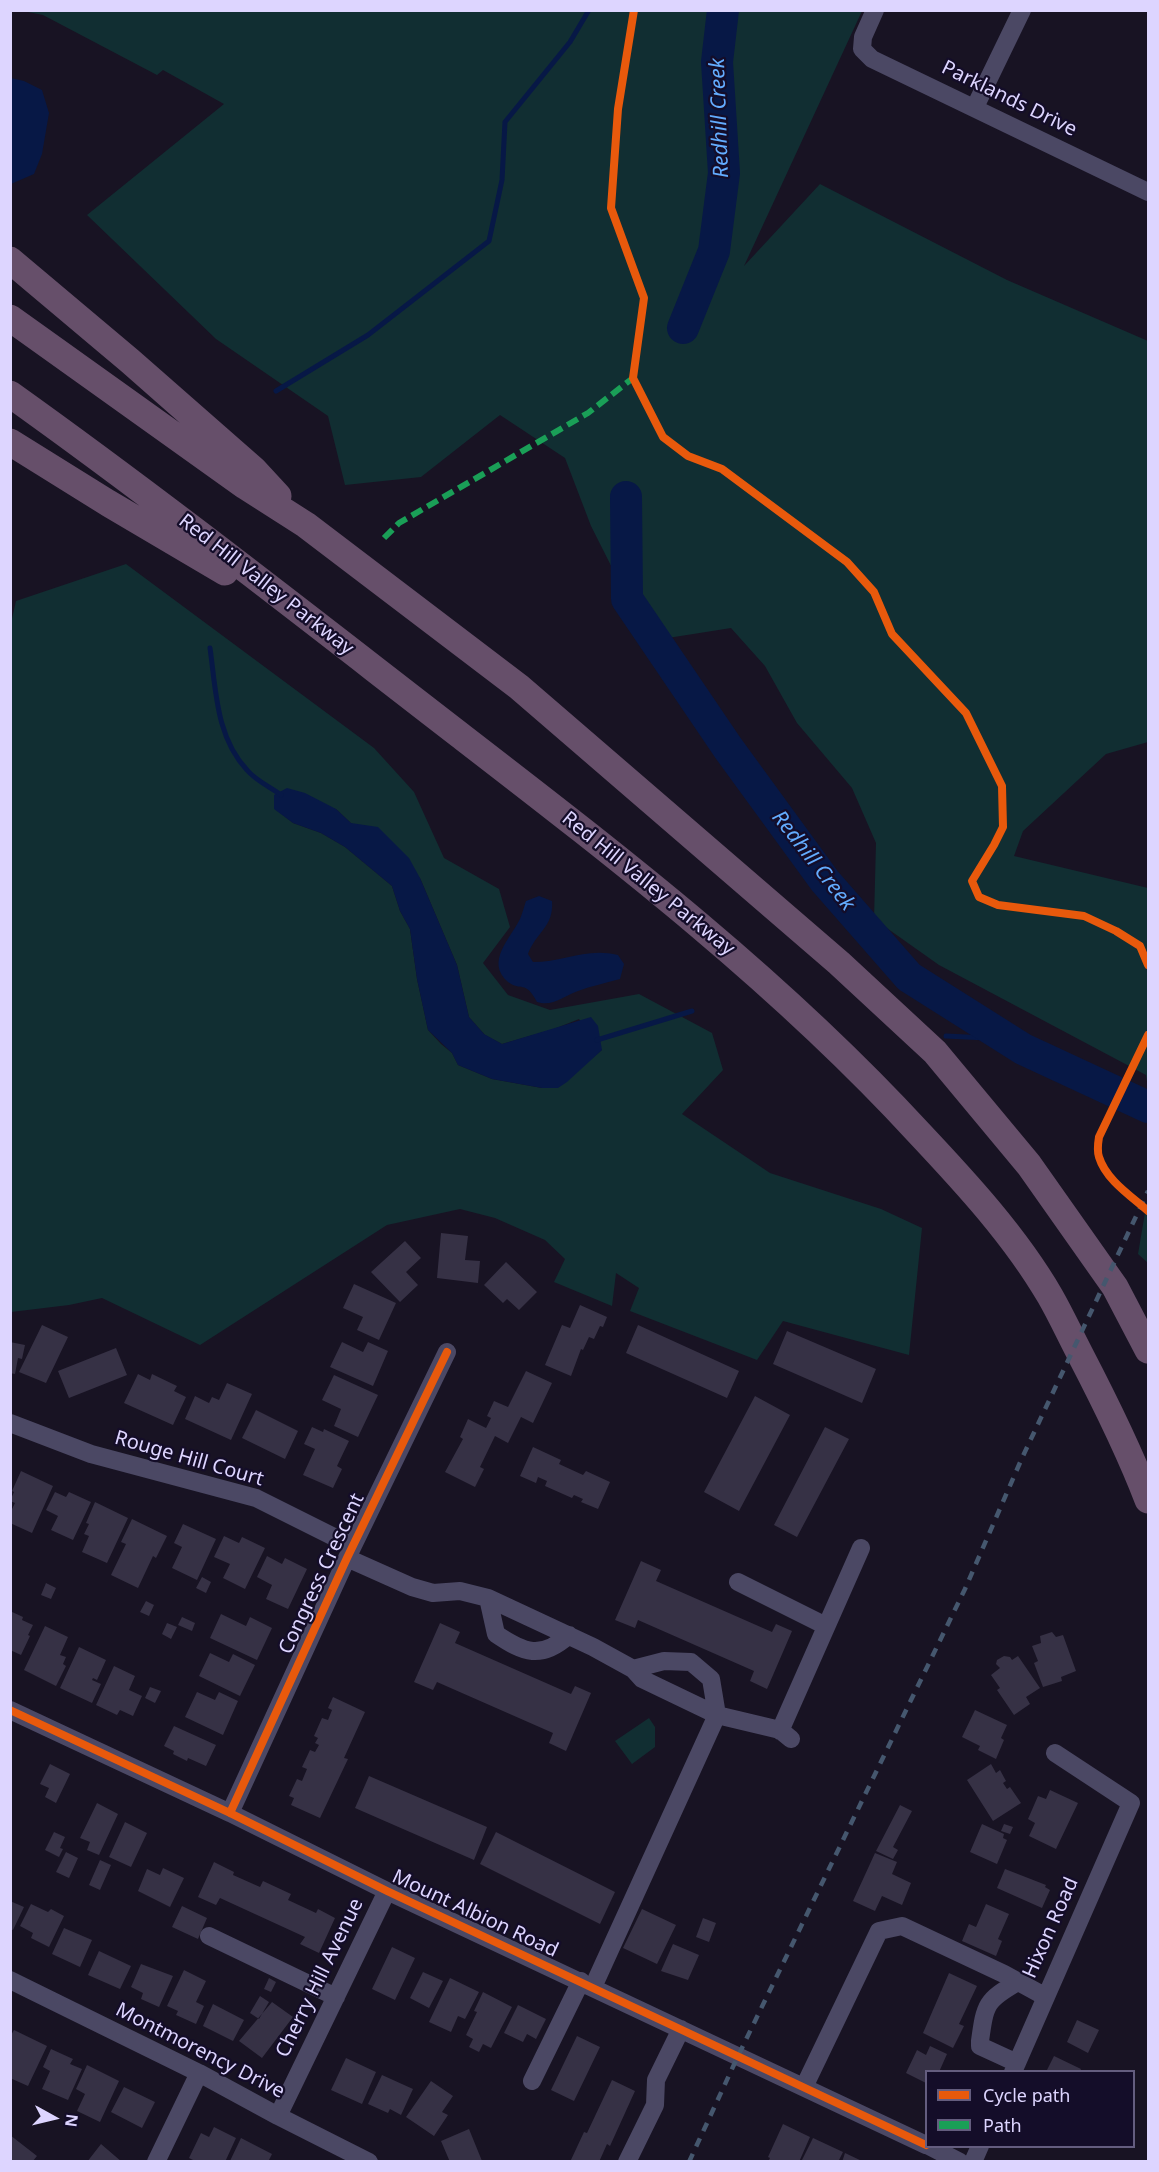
<!DOCTYPE html>
<style>
body{margin:0}
#map{position:relative;width:1159px;height:2172px;overflow:hidden;background:#181323;font-family:"Noto Sans",sans-serif}
canvas{display:block}
.frame{position:absolute;inset:0;border:12px solid #ddd5ff;pointer-events:none}
.legend{position:absolute;left:925px;top:2070px;width:210px;height:78px;box-sizing:border-box;background:#140d29;border:2px solid #645d7f;margin:0;padding:8px 10px;list-style:none;font-size:18px;color:#ddd5ff}
.legend li{display:flex;align-items:center;gap:12px;height:30px}
.legend b{width:30px;border:2px solid #645d7f}
.north{position:absolute;left:24px;top:2088px;width:60px;height:60px;-webkit-text-stroke:4px #140d29;paint-order:stroke;rotate:98deg;font-size:16px;font-weight:700;line-height:24px;text-align:center;color:#ddd5ff}
.north::after{content:'';display:block;margin:auto;width:21px;height:27px;background:#ddd5ff;clip-path:polygon(50% 0,100% 100%,50% 72%,0 100%)}
</style>
<div id="map">
<canvas width="1159" height="2172"></canvas>
<div class="frame"></div>
<ul class="legend">
<li><b style="height:8px;background:#e8590c"></b>Cycle path</li>
<li><b style="height:8px;background:#1a9f57"></b>Path</li>
</ul>
<div class="north">N</div>
</div>
<script>
const g = document.querySelector('canvas').getContext('2d');
g.lineJoin = 'round';
function fill(path, color) { g.fillStyle = color; g.fill(path, 'evenodd'); }
function strokePath(path, color, width, dash) { g.strokeStyle = color; g.lineWidth = width; g.lineCap = dash ? 'butt' : 'round'; g.setLineDash(dash || []); g.stroke(path); }
function label(font, color, halo, rows, align = 'center') {
  g.font = font + ' "Noto Sans",sans-serif'; g.lineWidth = 4.5; g.setLineDash([]); g.textBaseline = 'middle'; g.strokeStyle = halo; g.fillStyle = color; for (const [text, x, y, turn = 0] of rows) {
    g.save(); g.translate(x, y); g.rotate((+turn || 0) * Math.PI / 180); g.textAlign = isNaN(turn) ? turn : align; if (halo) g.strokeText(text, 0, 0); g.fillText(text, 0, 0); g.restore();
  }
}
const green = new Path2D(`
 M23 11H862L744 266 820 184 1007 280 1148 341V742L1106 754 1023 831 1014 856 1148 888V1088L1146 1075 939 965 874 919 876 843 852 788 797 723 765 666 731 628 649 641 591 526 565 458 500 415 421 477 345 485 328 416 216 339 87 215 224 104 163 70 157 75 43 15Z
 M126 564 374 748 414 792 444 858 499 889 510 927 483 963 508 995 550 1010 639 994 712 1033 723 1070 682 1114 770 1173 881 1209 922 1228 909 1355 783 1321 757 1360 630 1311 639 1288 616 1273 612 1306 554 1282 565 1259 545 1240 495 1218 460 1209 387 1225 200 1345 102 1298 69 1305 11 1312V623L16 601ZM274 795 336 809 351 823 420 878 457 965 469 1017 485 1035 502 1044 554 1029 579 1019 602 1050 590 1060 542 1088 492 1079 458 1065 452 1053 441 1044 428 1030 417 979 410 929 400 911 392 886 345 847 321 833 293 823 275 809Z
 M1148 1195V1263L1138 1254Z
 M649 1718 655 1727V1747L632 1764 615 1741Z`);
const water = new Path2D(`
 M11 78 24 81 42 90 49 113 42 154 34 174 11 184Z
 M287 788 305 793 336 809 351 823 378 827 409 858 420 878 457 965 469 1017 484 1034 502 1044 591 1017 598 1026 602 1050 567 1082 558 1088H542L492 1079 458 1065 452 1053 428 1030 417 979 410 929 400 911 392 886 345 847 321 833 293 823 274 809V795Z
 M539 896 552 901C554 927 536 932 528 954L533 962C563 962 587 947 618 955L624 964 620 979C606 983 591 986 578 991 563 996 553 1007 537 1002 525 979 521 992 508 982 485 962 510 939 520 919 522 914 524 907 526 901Z`);
const stream = new Path2D(`
 M276 391 368 335 489 241 502 180 505 122 570 42 589 10
 M210 648C216 690 216 737 247 770 255 780 270 787 281 795
 M946 1036 1007 1039
 M597 1040 692 1011`);
const river = new Path2D(`
 M683 328 714 251 724 173 717 62 723 10
 M626 497 627 599 728 748 825 881 909 977 1023 1049 1148 1107`);
const building = new Path2D(`
 M441 1233 468 1236 465 1260 480 1261 478 1283 437 1278Z
 M405 1241 421 1258 406 1272 418 1285 400 1302 371 1272Z
 M506 1262 537 1292 519 1310 507 1299 503 1303 484 1285Z
 M354 1284 396 1303 379 1340 357 1330 363 1317 343 1308Z
 M580 1305 607 1317 603 1327 600 1326 594 1339 589 1337 583 1350 581 1349 571 1376 545 1365 562 1325 570 1328Z
 M42 1325 68 1337 46 1383 19 1372Z
 M638 1325 739 1371 727 1398 626 1353Z
 M787 1331 876 1369 862 1403 773 1364Z
 M10 1342 25 1345 22 1359 18 1358 15 1374 10 1373Z
 M342 1342 363 1352 368 1342 388 1351 373 1386 330 1367Z
 M116 1348 127 1375 69 1398 58 1371Z
 M526 1371 552 1383 533 1423 521 1417 508 1443 495 1436 480 1467 484 1469 475 1487 445 1472 463 1439 460 1437 468 1419 486 1428 491 1418 487 1416 494 1401 508 1407Z
 M138 1374 150 1380 152 1374 177 1386 174 1391 186 1397 173 1425 124 1403Z
 M334 1375 378 1395 358 1437 334 1426 341 1409 322 1400Z
 M227 1383 252 1394 231 1440 185 1419 195 1396 209 1403 212 1397 219 1400Z
 M755 1396 790 1415 739 1511 704 1492Z
 M256 1410 298 1431 285 1459 242 1438Z
 M312 1427 323 1432 324 1429 349 1441 337 1466 342 1469 333 1488 303 1475 315 1449 304 1444Z
 M825 1427 849 1439 797 1537 774 1525Z
 M533 1447 561 1460 559 1464 583 1475 586 1471 610 1482 598 1509 581 1502 583 1499 574 1495 572 1498 545 1486 547 1481 538 1477 536 1483 520 1476Z
 M21 1471 53 1486 32 1533 10 1523V1513L15 1503 10 1501 14 1492 12 1491Z
 M55 1492 66 1497 69 1492 91 1502 73 1540 51 1530 58 1516 46 1510Z
 M95 1502 128 1518 107 1563 82 1552 89 1536 84 1534 89 1524 86 1523Z
 M132 1519 167 1536 156 1558 153 1556 138 1588 111 1575 126 1544 121 1542Z
 M183 1524 216 1539 197 1580 172 1568 182 1547 174 1543Z
 M224 1536 239 1543 242 1537 265 1548 245 1589 223 1578 230 1564 214 1557Z
 M267 1556 282 1564 285 1558 307 1569 288 1609 266 1599 272 1585 257 1577Z
 M641 1561 661 1570 656 1581 772 1632 776 1624 792 1631 767 1689 750 1681 754 1671 638 1620 635 1628 615 1620Z
 M202 1577 211 1582 206 1593 196 1588Z
 M46 1583 56 1588 51 1599 41 1595Z
 M146 1601 154 1605 149 1616 140 1612Z
 M10 1611 23 1617 22 1620 33 1625 28 1635 30 1636 21 1655 10 1650Z
 M221 1614 246 1626 250 1617 272 1628 257 1660 210 1638Z
 M182 1617 195 1623 192 1631 178 1625Z
 M167 1623 177 1627 171 1639 162 1634Z
 M440 1623 460 1632 455 1643 571 1694 575 1686 591 1693 566 1751 549 1743 553 1733 437 1682 433 1690 414 1682Z
 M45 1626 68 1637 60 1655 66 1657 63 1664 66 1666 56 1686 24 1670Z
 M1052 1632 1056 1637 1063 1635 1076 1671 1061 1677 1062 1681 1043 1687 1034 1663 1038 1661 1032 1646 1041 1643 1040 1636Z
 M79 1647 106 1660 97 1680 93 1678 92 1680 101 1684 92 1703 60 1688Z
 M210 1653 229 1662 233 1654 255 1665 240 1696 199 1676Z
 M1004 1656 1010 1657 1012 1660 1018 1656 1040 1688 1026 1697 1030 1704 1014 1715 997 1690 1000 1688 991 1675 1000 1668 996 1664 997 1660Z
 M114 1666 135 1676 129 1690 142 1696 133 1716 120 1710 117 1715 96 1705Z
 M150 1687 161 1691 155 1703 145 1698Z
 M197 1692 215 1700 219 1692 238 1701 223 1735 185 1717Z
 M333 1697 365 1712 344 1758 348 1759 320 1818 291 1805 294 1798 289 1796 297 1779 302 1781 307 1769 302 1767 310 1750 315 1752 319 1745 315 1743 318 1738 314 1736 322 1718 328 1720 332 1710 328 1708Z
 M975 1710 1007 1725 1001 1738 1004 1740 996 1759 978 1750 980 1746 962 1737Z
 M174 1726 216 1745 206 1766 188 1758 187 1761 173 1754 174 1751 164 1746Z
 M50 1764 70 1774 56 1803 45 1797 49 1788 40 1784Z
 M991 1764 996 1773 1000 1770 1006 1781 1003 1783 1007 1789 1010 1787 1021 1803 993 1821 967 1780Z
 M369 1776 487 1827 474 1860 355 1808Z
 M1050 1790 1078 1803 1056 1849 1029 1836 1035 1823 1028 1819 1038 1796 1046 1799Z
 M97 1803 118 1814 99 1855 87 1850 90 1842 80 1838Z
 M900 1805 912 1811 893 1847 898 1850 893 1859 876 1851Z
 M125 1822 147 1833 131 1867 109 1857Z
 M982 1824 1004 1834 1003 1838 1007 1840 997 1864 970 1852Z
 M1004 1824 1013 1827 1010 1834 1001 1831Z
 M54 1832 65 1837 60 1848 63 1849 59 1857 45 1850Z
 M496 1832 615 1892 600 1924 480 1864Z
 M66 1852 78 1858 69 1878 56 1872Z
 M875 1853 897 1862 892 1874 911 1883 902 1905 882 1896 875 1911 853 1901Z
 M100 1860 111 1865 100 1890 89 1885Z
 M214 1862 234 1872 233 1875 260 1887 263 1881 291 1894 288 1900 316 1913 318 1909 335 1918 319 1953 300 1944 305 1937 220 1898 216 1905 198 1897Z
 M163 1868 184 1878 170 1907 138 1891 147 1869 160 1875Z
 M1005 1869 1046 1885 1045 1887 1050 1890 1042 1908 997 1888Z
 M10 1901 24 1907 13 1930 10 1929Z
 M31 1904 48 1912 51 1909 64 1916 49 1947 31 1938 33 1933 20 1926Z
 M986 1904 1009 1914 998 1939 1002 1941 996 1956 962 1941 969 1924 976 1927Z
 M182 1906 207 1918 198 1939 172 1927Z
 M642 1909 676 1925 657 1964 623 1948Z
 M703 1918 716 1923 709 1942 696 1937Z
 M64 1928 92 1940 80 1967 52 1954Z
 M673 1944 699 1955 688 1980 661 1971Z
 M392 1947 415 1958 395 2000 372 1989Z
 M99 1951 131 1966 120 1989 88 1975Z
 M141 1964 173 1976 159 2007 141 1999 143 1993 131 1987Z
 M184 1970 206 1981 196 2002 204 2006 196 2024 176 2015 178 2011 167 2006Z
 M423 1972 443 1981 429 2008 410 1998Z
 M949 1973 977 1986 959 2024 964 2026 953 2048 923 2033Z
 M269 1978 276 1982 271 1992 264 1989Z
 M450 1978 479 1992 465 2019 458 2016 451 2032 429 2022Z
 M483 1992 512 2007 491 2048 483 2044 479 2052 469 2047 473 2039 466 2035 477 2012 474 2011Z
 M260 1996 269 2002 259 2019 250 2013Z
 M272 2002 293 2017 262 2058 239 2041Z
 M213 2004 244 2020 233 2041 203 2026Z
 M518 2005 546 2019 536 2039 527 2034 523 2042 504 2033Z
 M1077 2020 1099 2030 1088 2053 1067 2042Z
 M14 2030 47 2046 28 2086 10 2078V2037Z
 M577 2036 600 2047 574 2101 551 2090Z
 M930 2046 947 2054 939 2072H926V2083L906 2073 917 2050 926 2055Z
 M51 2049 73 2059 70 2064 82 2069 68 2100 42 2089 50 2071 43 2067Z
 M1054 2056 1081 2069 1080 2072H1046Z
 M346 2058 376 2072 362 2104 331 2090Z
 M87 2065 119 2081 100 2122 77 2111 85 2094 76 2089Z
 M382 2075 413 2089 401 2115 390 2109 388 2113 368 2104Z
 M612 2080 635 2091 610 2146 607 2144 599 2162H570L584 2132 587 2133Z
 M431 2081 453 2096 442 2112 448 2115 434 2136 406 2117Z
 M124 2087 155 2102 142 2128 111 2112Z
 M783 2124 810 2137 799 2162H768L770 2158 768 2157Z
 M214 2127 236 2138 225 2162H197L189 2158 201 2133 209 2137Z
 M469 2129 482 2161 450 2162 441 2141Z
 M10 2135 37 2156 32 2162H10Z
 M241 2138 272 2154 268 2162 230 2161Z
 M813 2138 843 2152 838 2162H801Z
 M101 2144 122 2162H87Z
 M845 2153 864 2162H842Z`);
const minor = new Path2D(`
 M875 10 863 37 862 49 872 59 1148 192
 M975 107 1022 10
 M10 1423 91 1454 256 1498 352 1546
 M347 1558 412 1587 433 1593 460 1591 488 1598 593 1647 633 1669 642 1679 717 1715 780 1730 791 1739
 M738 1582 826 1626
 M488 1598 496 1634C524 1653 541 1660 569 1635
 M10 1710 230 1813 387 1891 926 2145
 M780 1731 861 1548
 M230 1813 347 1558 447 1352
 M209 1936 336 1997
 M10 1980 199 2073 278 2116 369 2162
 M593 1987 717 1715 711 1679 691 1662 664 1661 633 1669
 M1017 2063 980 2046V2041C985 2004 986 2000 1018 1982
 M1013 2072 1131 1803 1055 1753
 M532 2081 581 1981
 M804 2087 879 1931 902 1926 1004 1974 1046 1997
 M278 2116 387 1891
 M929 2146 960 2162
 M156 2162 199 2073
 M627 2162 655 2105 656 2080 681 2029
 M973 2162 980 2146`);
const highway = new Path2D(`
 M10 260 130 361 254 470 278 496
 M10 318 245 486 306 525 519 687 839 963 935 1052 1029 1165 1115 1287 1148 1350
 M10 394C164 504 312 621 461 736 623 861 780 982 919 1133 966 1183 1015 1236 1050 1296 1061 1315 1070 1335 1080 1354 1105 1402 1129 1450 1148 1500
 M10 442 108 503 225 572`);
const rail = new Path2D(`
 M689 2162 738 2056 965 1589 1022 1458 1148 1191`);
const quiet = new Path2D(`
 M384 538 399 523 588 413 633 378`);
const cycleway = new Path2D(`
 M634 10 618 109 611 208 644 298 633 378 663 437 688 456 722 469 847 562 874 592 892 634 966 713 1002 786 1003 827 994 845 972 881 979 897 998 905 1084 916 1116 931 1140 946 1148 965
 M1148 1035 1099 1137C1098 1143 1097 1151 1099 1157 1106 1180 1131 1196 1148 1211
 M10 1710 230 1813 387 1891 926 2145
 M230 1813 347 1558 447 1352`);
const streetNames = [
 ["Parklands Drive",1009,99,26],
 ["Red Hill Valley Parkway",266,585,38],
 ["Red Hill Valley Parkway",648,884,39],
 ["Rouge Hill Court",189,1459,16],
 ["Congress Crescent",322,1574,-65],
 ["Mount Albion Road",475,1914,25],
 ["Hixon Road",1051,1928,-66],
 ["Cherry Hill Avenue",320,1978,-64],
 ["Montmorency Drive",200,2051,27]
];
const waterNames = [
 ["Redhill Creek",720,118,-92],
 ["Redhill Creek",813,861,52]
];
fill(green, '#112e32');
fill(water, '#071846');
strokePath(stream, '#071846', 5);
strokePath(river, '#071846', 32);
fill(building, '#363145');
strokePath(minor, '#4b4864', 18);
strokePath(highway, '#664f6a', 27);
strokePath(rail, '#45576e', 4.5, [9, 8]);
strokePath(quiet, '#1a9f57', 6, [12, 6]);
strokePath(cycleway, '#e8590c', 8);
label('20px', '#ddd5ff', '#140d29', streetNames);
label('italic 21px', '#63acff', '#140d29', waterNames);
</script>
